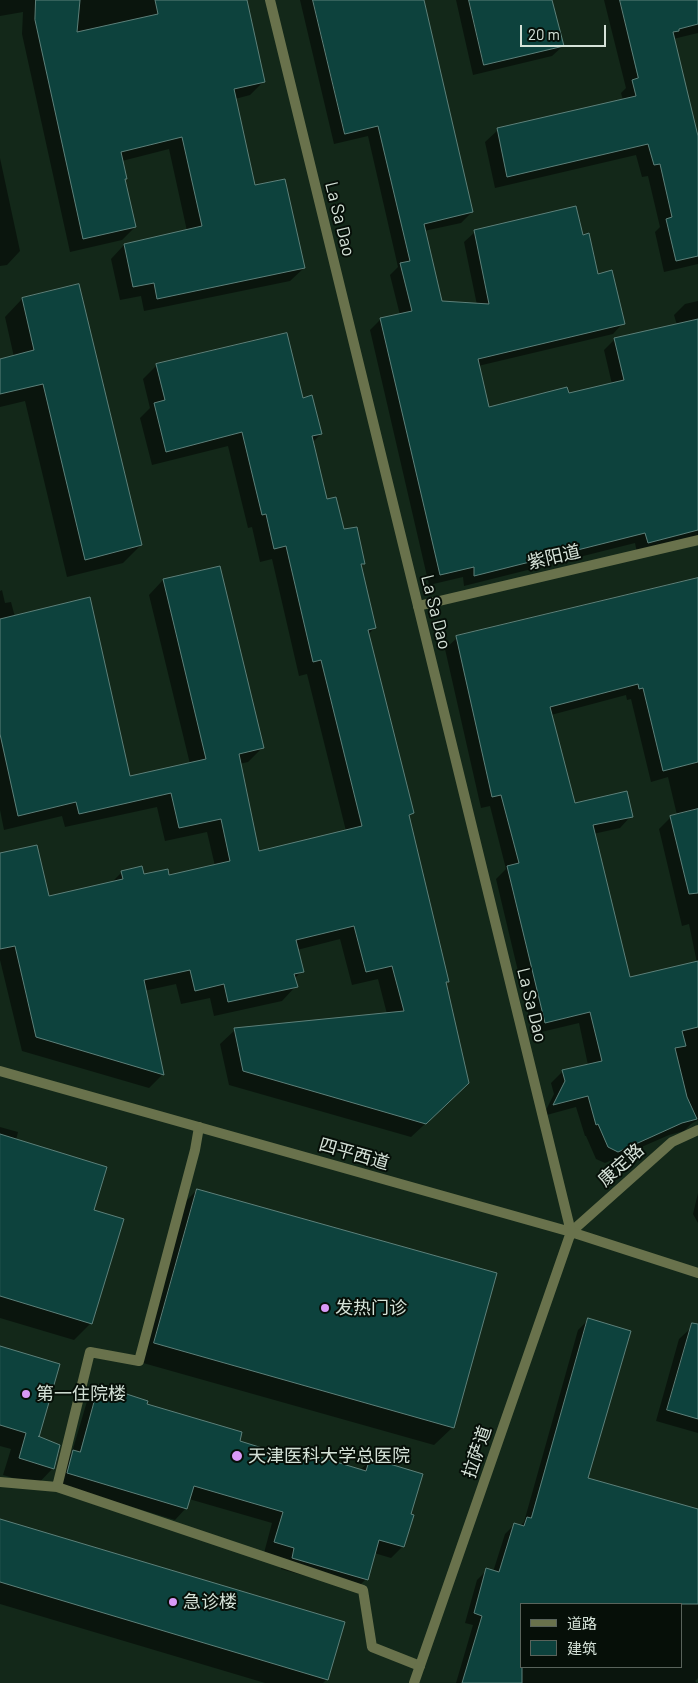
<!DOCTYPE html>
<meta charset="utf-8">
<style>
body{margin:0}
#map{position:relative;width:698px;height:1683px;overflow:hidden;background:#132819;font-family:Barlow,"Noto Sans SC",sans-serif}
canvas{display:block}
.legend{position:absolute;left:520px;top:1603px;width:162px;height:65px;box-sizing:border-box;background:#060f08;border:1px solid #59635b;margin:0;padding:6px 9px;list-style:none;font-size:15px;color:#d5e2d8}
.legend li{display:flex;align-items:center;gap:10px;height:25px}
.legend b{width:25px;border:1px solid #59635b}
.scale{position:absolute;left:520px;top:25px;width:86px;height:22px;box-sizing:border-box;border:2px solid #d5e2d8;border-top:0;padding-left:6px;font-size:15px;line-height:18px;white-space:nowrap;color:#d5e2d8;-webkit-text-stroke:4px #060f08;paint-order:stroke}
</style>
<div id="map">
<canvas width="698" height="1683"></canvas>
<ul class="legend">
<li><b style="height:6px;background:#69724c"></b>道路</li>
<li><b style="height:14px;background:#0d423d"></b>建筑</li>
</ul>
<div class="scale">20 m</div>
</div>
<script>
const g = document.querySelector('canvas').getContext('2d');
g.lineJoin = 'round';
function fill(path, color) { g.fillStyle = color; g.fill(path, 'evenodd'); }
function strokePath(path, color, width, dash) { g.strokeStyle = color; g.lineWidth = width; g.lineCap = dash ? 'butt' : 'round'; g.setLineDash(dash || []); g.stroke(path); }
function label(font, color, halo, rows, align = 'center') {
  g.font = font + ' Barlow,"Noto Sans SC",sans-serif'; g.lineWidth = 4; g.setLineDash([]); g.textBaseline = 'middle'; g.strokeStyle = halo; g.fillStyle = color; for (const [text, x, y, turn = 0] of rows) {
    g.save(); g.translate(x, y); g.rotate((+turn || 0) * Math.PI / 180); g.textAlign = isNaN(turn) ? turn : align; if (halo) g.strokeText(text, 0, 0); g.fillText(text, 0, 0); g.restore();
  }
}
const shadow = new Path2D(`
 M0 0H246L263 82 250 95 235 99 254 187 304 268 290 281 144 311 141 296 120 300 111 259 124 245 187 231 169 149 122 161 126 178 124 180 135 227 122 240 70 252 22 34 23 12 0 16Z
 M300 0H423L472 212 461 223 424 231 441 302 477 305 464 242 475 232 582 236 597 276 623 323 613 334 478 366 488 408 568 394 612 384 604 350 615 339 677 325 674 315 685 304 698 301V539L637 553 635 543 464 586 463 577 429 585 370 330 381 319 400 315 390 275 398 267 368 136 334 144Z
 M456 0H552L563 46 552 56 473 75Z
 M604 0H698V33L673 39 698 141V264L664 272 655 232 660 227 648 176 642 177 636 155 495 188 485 142 498 130 623 100 621 93 626 88Z
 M0 158 20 251 7 265 0 266Z
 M22 299 141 545 123 563 67 577 25 401 0 407V361L14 357 5 317Z
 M157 365 302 399 321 434 313 442 326 501 364 563 361 567 375 627 368 635 412 813 408 817 448 982 445 984 454 1097 411 1137 229 1085 220 1044 235 1030 387 1014 378 979 352 985 340 939 297 950 302 971 294 979 296 986 282 1001 214 1016 210 998 181 1004 176 984 144 991 163 1074 149 1088 22 1051 0 960V855L48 898 111 883 122 872 143 876H168L215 866 207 832 165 841 157 807 65 827 62 816 4 830 0 810V591L2 590 5 603 11 602 15 617 129 777 190 764 149 595 163 580 262 748 248 762 239 764 258 853 346 831 307 674 299 676 272 559 260 562 252 527 248 528 228 446 152 465 140 418 150 408 143 379Z
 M698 579V1120L691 1124 684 1131 669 1135 605 1163 596 1159 586 1136H585L576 1107 543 1116 554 1094 551 1083 563 1071 588 1065 579 1023 533 1034 496 879 506 869 490 806 481 808 445 649 457 638ZM626 695 627 700 631 699 651 782 668 777 677 815 671 817 659 829 682 926 689 924 697 963 629 978 593 834 620 828 631 816 574 805 551 715Z
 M0 1127 18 1132 16 1140 93 1210 91 1323 74 1340 0 1318Z
 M197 1190 453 1427 434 1445 136 1361 179 1208Z
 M698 1193V1223L693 1214Z
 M588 1320 586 1479 698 1511V1678L695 1681 697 1683H456L473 1625 465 1623 477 1580 487 1570 493 1572 505 1534 515 1524 520 1526 524 1522 578 1330ZM522 1604H682V1667H522Z
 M691 1328 698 1330V1433L656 1421 679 1339Z
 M0 1347 53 1468 37 1485 3 1475 11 1449 0 1446Z
 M99 1387 238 1442 284 1456 291 1449 360 1470 371 1460 410 1515 412 1516 402 1547 391 1558 374 1553 366 1579 355 1590 281 1569 284 1559 264 1553 272 1523 189 1499 186 1508 175 1520 57 1484 62 1462 72 1452 88 1398Z
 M0 1520 327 1679 323 1683H265L0 1604Z`);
const building = new Path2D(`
 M36 0H80L77 32 158 14 155 0H247L265 82 234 89 255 185 285 179 305 268 157 299 154 283 133 287 124 244 202 226 182 137 121 152 127 179H125L136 227 83 239 35 20Z
 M313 0H424L473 212 424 224 442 301 489 304 474 230 576 206 583 235 589 233 598 274 612 270 625 324 478 359 489 407 567 387 569 393 624 380 614 338 698 319V530L648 543 645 533 474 576V567L440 575 380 318 412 311 400 263 410 261 378 126 345 134Z
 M469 0H552L564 46 484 65Z
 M620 0H698V24L679 29V31L673 32 698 136V256L676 261 666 219 672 217 660 164 654 165 648 144 507 177 497 128 636 96 632 80 638 78Z
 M79 284 142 545 85 560 43 384 0 394V359L34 350 22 298Z
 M287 333 303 398 312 395 322 434 312 436 327 499 336 497 344 529 357 527 365 564H361L376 628 368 630 414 813 409 815 449 982H446L469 1083 426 1124 243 1071 234 1028 404 1011 392 966 366 972 354 926 296 940 304 972 294 974 298 987 228 1002 224 984 195 991 190 970 144 980 164 1075 36 1037 15 946 0 949V853L37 845 49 896 123 879 121 871 142 866 144 874 168 869 169 875 230 861 221 819 179 828 171 793 79 814 76 802 18 816 0 734V619L90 597 130 776 206 759 163 579 220 566 264 748 239 754 259 851 362 826 321 660 313 662 286 546 274 549 266 514 262 515 242 432 166 452 154 403 165 400 156 364Z
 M698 578V762L663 771 643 688 639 689 638 684 550 707 575 803 627 791 633 817 593 825 630 977 698 961V1027L682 1031 686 1046 675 1048 687 1097 697 1119 682 1123 618 1152 608 1147 598 1124 596 1125 588 1096 553 1105 565 1081 562 1070 602 1061 590 1012 545 1023 507 866 519 863 501 795 492 797 456 636Z
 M698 809V893L689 894 670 816Z
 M0 1134 107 1167 94 1210 124 1219 92 1324 0 1296Z
 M197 1189 497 1273 454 1428 154 1343Z
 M588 1318 631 1331 588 1478 698 1509V1604H522V1683H462L482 1616 474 1613 486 1568 499 1572 514 1523 524 1526 527 1517 531 1518Z
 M692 1323 698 1324V1419L667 1410Z
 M0 1346 60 1364 39 1437 38 1436 60 1445 54 1469 19 1458 26 1433 0 1425Z
 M99 1385 148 1401 147 1404 242 1432 240 1441 288 1456 290 1448 366 1471 370 1458 423 1474 411 1514 414 1515 404 1547 379 1540 368 1580 292 1558 294 1548 274 1542 283 1512 194 1486 187 1509 67 1473 73 1450 80 1452Z
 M0 1519 345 1622 328 1680 0 1582Z`);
const service = new Path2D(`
 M0 1482 57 1487 363 1590 372 1647 420 1666
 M57 1487 90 1352 139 1361 195 1150 199 1127`);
const minor = new Path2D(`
 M418 606 698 540
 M571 1232 672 1142 698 1130`);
const tertiary = new Path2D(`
 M270 0 571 1232 414 1683
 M0 1071 571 1232 698 1273`);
const markers = [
 [325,1308,5,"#d99af7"],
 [26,1394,5,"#d99af7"],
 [237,1456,6,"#d99af7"],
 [173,1602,5,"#d99af7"]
];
const streetNames = [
 ["La Sa Dao",340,219,76],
 ["紫阳道",554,557,-13],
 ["La Sa Dao",436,612,76],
 ["La Sa Dao",532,1005,76],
 ["四平西道",354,1154,16],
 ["康定路",621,1165,-42],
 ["拉萨道",477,1452,-71]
];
const poiNames = [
 ["发热门诊",335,1308],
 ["第一住院楼",36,1394],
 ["天津医科大学总医院",248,1456],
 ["急诊楼",183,1602]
];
fill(shadow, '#0007');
fill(building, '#0d423d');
strokePath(building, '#5d807a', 1);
strokePath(service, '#69724c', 10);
strokePath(minor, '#69724c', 10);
strokePath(tertiary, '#69724c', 10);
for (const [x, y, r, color] of markers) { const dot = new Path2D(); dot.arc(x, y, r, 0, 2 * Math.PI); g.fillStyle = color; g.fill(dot); strokePath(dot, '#060f08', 2); }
label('18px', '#d5e2d8', '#060f08', streetNames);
label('18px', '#d5e2d8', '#060f08', poiNames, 'left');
</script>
